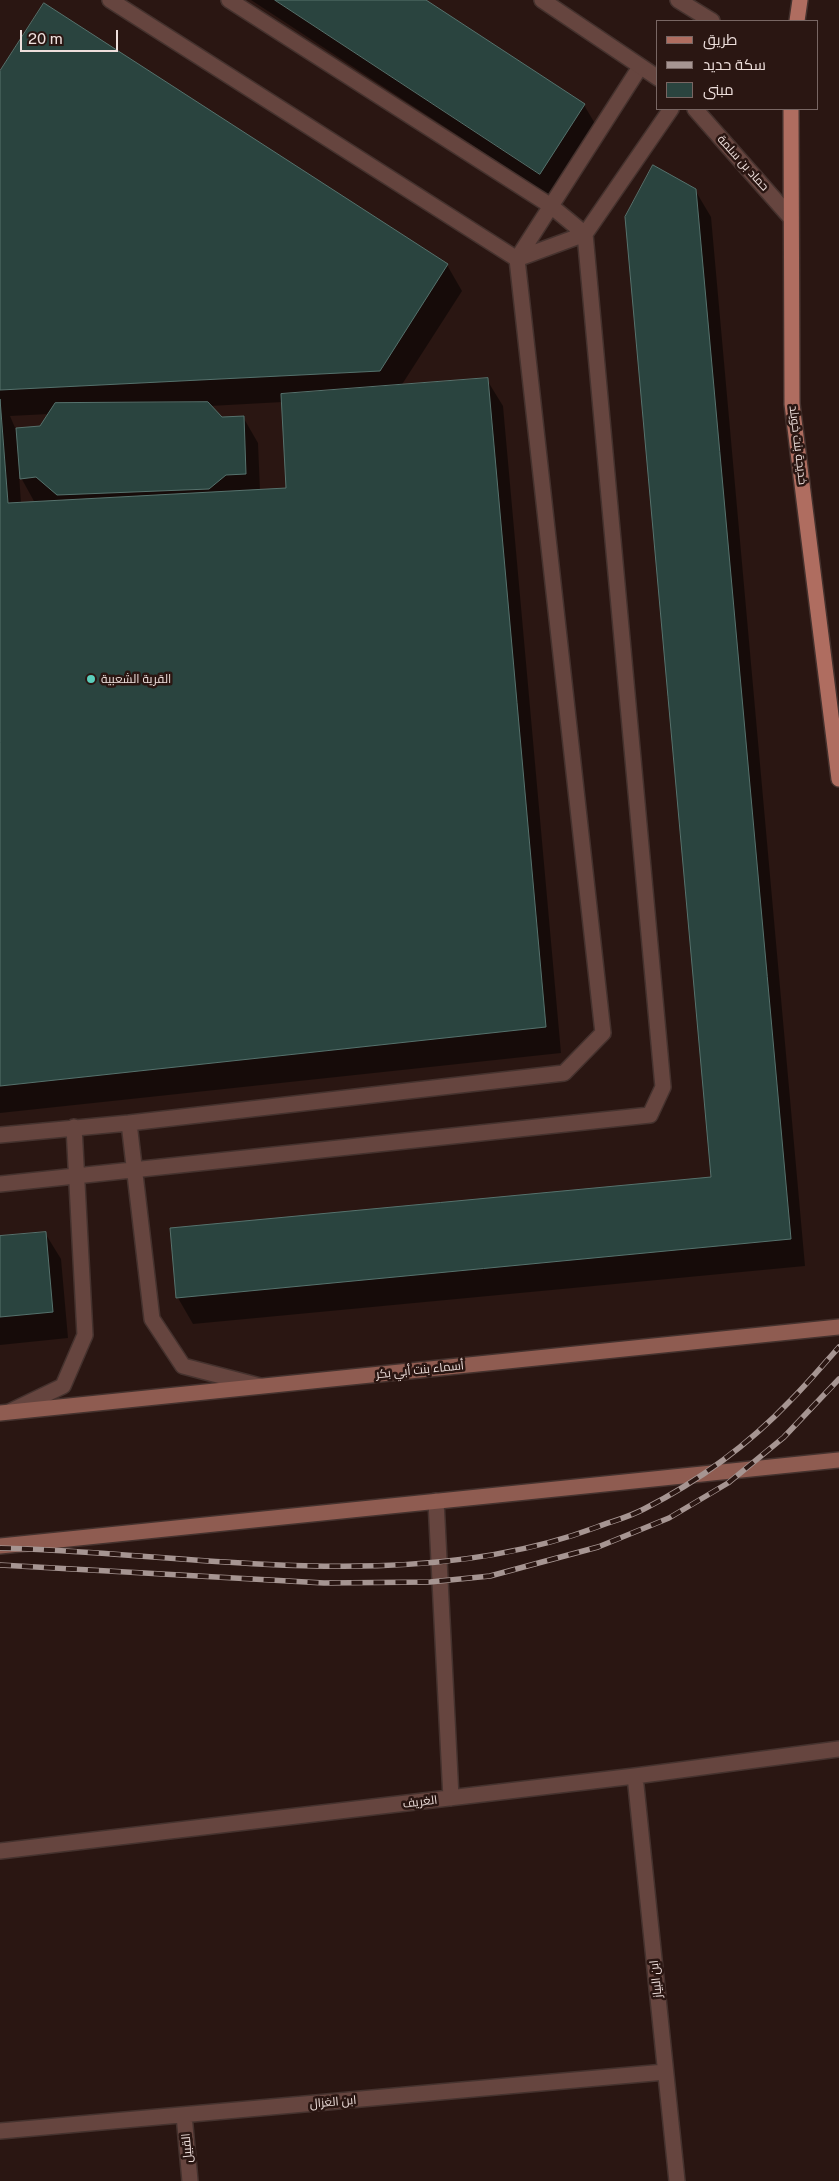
<!DOCTYPE html>
<meta charset="utf-8">
<style>
body{margin:0}
#map{position:relative;width:839px;height:2181px;overflow:hidden;background:#2a1612;font-family:"Public Sans",Cairo,sans-serif}
canvas{display:block}
.legend{position:absolute;left:656px;top:20px;width:162px;height:90px;box-sizing:border-box;background:#2a1612;border:1px solid #786663;margin:0;padding:6px 9px;list-style:none;font-size:15px;color:#eedfdc}
.legend li{display:flex;align-items:center;gap:10px;height:25px}
.legend b{width:25px;border:1px solid #786663}
.scale{position:absolute;left:20px;top:30px;width:98px;height:22px;box-sizing:border-box;border:2px solid #eedfdc;border-top:0;padding-left:6px;font-size:15px;line-height:18px;white-space:nowrap;color:#eedfdc;-webkit-text-stroke:4px #2a1612;paint-order:stroke}
</style>
<div id="map">
<canvas width="839" height="2181"></canvas>
<ul class="legend">
<li><b style="height:6px;background:#af6d60"></b>طريق</li>
<li><b style="height:6px;background:#a69592"></b>سكة حديد</li>
<li><b style="height:14px;background:#2a443f"></b>مبنى</li>
</ul>
<div class="scale">20 m</div>
</div>
<script>
const g = document.querySelector('canvas').getContext('2d');
g.lineJoin = 'round';
function fill(path, color) { g.fillStyle = color; g.fill(path, 'evenodd'); }
function strokePath(path, color, width, dash) { g.strokeStyle = color; g.lineWidth = width; g.lineCap = dash ? 'butt' : 'round'; g.setLineDash(dash || []); g.stroke(path); }
function label(font, color, halo, rows, align = 'center') {
  g.font = font + ' "Public Sans",Cairo,sans-serif'; g.lineWidth = 5; g.setLineDash([]); g.textBaseline = 'middle'; g.strokeStyle = halo; g.fillStyle = color; for (const [text, x, y, turn = 0] of rows) {
    g.save(); g.translate(x, y); g.rotate((+turn || 0) * Math.PI / 180); g.textAlign = isNaN(turn) ? turn : align; if (halo) g.strokeText(text, 0, 0); g.fillText(text, 0, 0); g.restore();
  }
}
const shadow = new Path2D(`
 M251 0H423L584 105 600 132 555 199Z
 M0 73 447 265 462 291 401 386 487 380 503 406 561 1053 0 1113ZM283 402 287 489 260 491 258 443 243 417 222 418 210 406ZM49 414 41 428 16 430 10 416ZM19 474 35 503H21Z
 M695 190 711 217 805 1266 193 1324 178 1298 172 1230 712 1178Z
 M45 1233 61 1259 68 1338 0 1345V1238Z`);
const building = new Path2D(`
 M275 0H426L585 104 540 174Z
 M44 3 448 264 380 371 0 390V71Z
 M653 165 696 189 791 1239 176 1298 170 1228 711 1177 625 217Z
 M488 378 546 1027 0 1086V399L8 503 286 488 281 394Z
 M208 402 222 417 244 416 246 474 226 475 209 489 57 495 36 477 20 479 16 428 40 426 55 403Z
 M46 1232 53 1312 0 1317V1236Z`);
const lane = new Path2D(`
 M517 259 640 67
 M517 259 585 234 671 109
 M129 1123 152 1319 183 1366 260 1386
 M0 1135 129 1123 564 1073 603 1033 517 259 110 0
 M0 1184 650 1115 663 1087 585 234 551 206 229 0
 M11 1411 63 1386 85 1335 74 1127`);
const street = new Path2D(`
 M542 0 658 78
 M678 0 712 21
 M695 109 791 218
 M436 1501 451 1798
 M635 1776 677 2181
 M0 1851 635 1776 839 1749
 M184 2115 190 2181
 M0 2131 665 2072`);
const secondary = new Path2D(`
 M0 1413 839 1327
 M0 1546 839 1460`);
const primary = new Path2D(`
 M797 21 800 0
 M791 109 792 404 839 779`);
const rail = new Path2D(`
 M0 1548C194 1553 411 1597 597 1527 613 1521 629 1517 644 1509 697 1482 749 1444 790 1401 807 1384 823 1365 839 1347
 M0 1565 324 1583 430 1582 490 1576 598 1547 669 1518 728 1483 784 1437 839 1379`);
const markers = [
 [91,679,5,"#5bcebb"]
];
const streetNames = [
 ["حماد بن سلمة",743,163,48],
 ["خديجة بنت خويلد",798,445,83],
 ["أسماء بنت أبي بكر",420,1370,-6],
 ["الغريف",420,1802,-7],
 ["ابن البياز",656,1979,-96],
 ["ابن الغزال",333,2102,-5],
 ["القبيل",187,2148,-95]
];
const poiNames = [
 ["القرية الشعبية",101,679]
];
fill(shadow, '#0007');
fill(building, '#2a443f');
strokePath(building, '#56726d', 1);
strokePath(lane, '#45322e', 18);
strokePath(street, '#45322e', 18);
strokePath(secondary, '#45322e', 18);
strokePath(primary, '#45322e', 18);
strokePath(lane, '#66453f', 15);
strokePath(street, '#66453f', 15);
strokePath(secondary, '#8f5c51', 15);
strokePath(primary, '#af6d60', 15);
strokePath(rail, '#a69592', 5.5);
strokePath(rail, '#2a1612', 4, [11]);
for (const [x, y, r, color] of markers) { const dot = new Path2D(); dot.arc(x, y, r, 0, 2 * Math.PI); g.fillStyle = color; g.fill(dot); strokePath(dot, '#2a1612', 2); }
label('12px', '#eedfdc', '#2a1612', streetNames);
label('12px', '#eedfdc', '#2a1612', poiNames, 'left');
</script>
